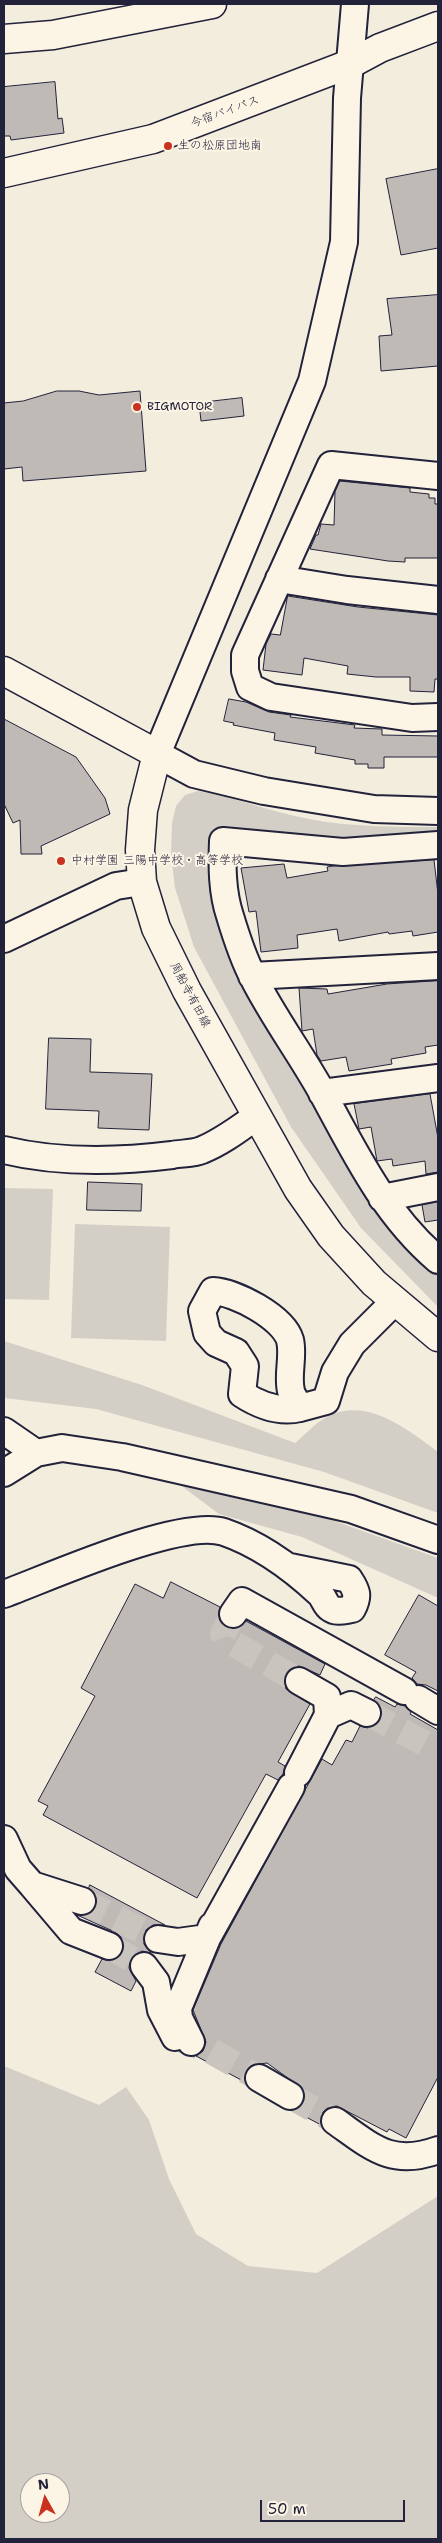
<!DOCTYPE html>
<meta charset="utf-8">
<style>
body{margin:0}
#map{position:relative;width:442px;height:2543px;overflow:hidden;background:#f3edde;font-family:"Shantell Sans",sans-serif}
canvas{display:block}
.frame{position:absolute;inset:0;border:5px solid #22223b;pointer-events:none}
.north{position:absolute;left:20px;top:2473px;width:50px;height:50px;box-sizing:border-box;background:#fcf5e5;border:1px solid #a5a1a1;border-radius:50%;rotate:353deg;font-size:14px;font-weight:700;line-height:20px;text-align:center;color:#22223b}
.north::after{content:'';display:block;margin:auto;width:18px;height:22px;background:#c8321e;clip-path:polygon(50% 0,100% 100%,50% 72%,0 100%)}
.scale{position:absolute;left:260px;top:2500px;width:145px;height:22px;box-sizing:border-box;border:2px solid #22223b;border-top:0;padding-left:6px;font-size:15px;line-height:18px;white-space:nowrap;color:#22223b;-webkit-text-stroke:4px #fcf5e5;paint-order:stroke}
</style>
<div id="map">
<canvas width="442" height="2543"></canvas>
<div class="frame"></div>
<div class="north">N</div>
<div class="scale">50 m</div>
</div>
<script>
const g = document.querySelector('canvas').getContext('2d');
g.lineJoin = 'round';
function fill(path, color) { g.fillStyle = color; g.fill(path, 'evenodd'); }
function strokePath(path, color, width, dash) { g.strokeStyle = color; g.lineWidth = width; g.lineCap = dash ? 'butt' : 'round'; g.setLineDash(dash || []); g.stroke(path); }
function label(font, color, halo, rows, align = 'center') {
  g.font = font + ' "Shantell Sans","Klee One",sans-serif'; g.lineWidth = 4; g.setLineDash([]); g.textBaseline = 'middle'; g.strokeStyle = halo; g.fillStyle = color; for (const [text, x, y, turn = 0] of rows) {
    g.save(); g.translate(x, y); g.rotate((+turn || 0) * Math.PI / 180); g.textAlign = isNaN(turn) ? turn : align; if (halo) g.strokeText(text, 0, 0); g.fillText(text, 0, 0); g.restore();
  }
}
const green = new Path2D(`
 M198 791C235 797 271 812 309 819 351 827 395 827 438 827V837L337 841 243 831 214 893 324 1118 367 1197 408 1247 438 1274V1307L361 1228 291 1127 194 947 175 888 171 855 172 823 176 806 185 795Z
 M4 1188 53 1189 49 1300 4 1299Z
 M75 1224 170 1227 166 1341 71 1338Z
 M4 1341 142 1385 295 1443C305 1435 314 1424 325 1418 365 1395 407 1429 438 1452V1513L324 1472 96 1409 4 1398Z
 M179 1484 329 1519 438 1558V1598L302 1537 219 1514Z
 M4 2066 99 2105 126 2087 149 2120 169 2179 196 2234 248 2266 317 2273 438 2196V2539H4ZM30 2483H60V2513H30Z`);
const building = new Path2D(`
 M55 82 58 119 62 118 64 133 11 140 10 136H4V87Z
 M438 169V248L401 255 386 179Z
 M438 295V366L381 371 379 336 392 335 387 299Z
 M57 391H79L99 395 140 391 146 471 23 481 22 467 4 469V403L23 401Z
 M242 398 244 416 201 421 199 403Z
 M340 481 410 488V492L429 494V498H435V504H438V558H405V562L388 561 310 549 316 535H318L321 524 334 525 335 492Z
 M288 596 358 607 438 615V679H435L434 692 410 691V677H376L347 674 348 666 304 658 302 675 263 670 266 644 271 634 280 635Z
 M229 699 246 702 269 712 291 715 290 717 355 725 354 728 382 729V735L438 736V757H384V768H368V764H355V760L315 753 316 747 274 740 275 733 233 725 234 723 224 721Z
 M4 719 76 757 105 798 110 814 41 846 42 854H21L20 820 13 823 4 804Z
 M434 860 438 894V932L413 936 412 931 389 934 388 932 339 941 337 929 297 935 298 948 261 952 256 911 249 912 241 868 284 864 287 878 328 871 327 867 333 866Z
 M438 981V1045L425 1047 426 1053 391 1059 392 1064 349 1071 346 1057 321 1061 317 1055 313 1029 302 1031 299 988 327 989 328 994 387 984Z
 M49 1038 91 1039 90 1072 152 1074 149 1130 98 1128 99 1111 46 1109Z
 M430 1094 438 1138V1172L426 1174 425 1161 393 1166 392 1159 377 1161 371 1127 359 1129 354 1104Z
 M88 1182 142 1184 141 1211 87 1210Z
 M438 1202V1220L425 1222 422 1205Z
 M171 1582 220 1607 219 1620 225 1627 239 1628 246 1621 325 1664 320 1675 299 1666 291 1668 286 1674 284 1682 286 1689 310 1704 278 1762 285 1766 283 1774 278 1780 266 1774 197 1898 43 1815 48 1806 38 1801 95 1696 81 1688 135 1584 163 1598Z
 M419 1595 438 1606V1691L426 1685 417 1684 412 1678 416 1672 385 1655Z
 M376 1697 395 1707 397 1704 405 1706 411 1712 410 1714 438 1730V2077L406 2138 389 2129 387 2132 337 2106 329 2107 323 2112 321 2125 293 2110 303 2103V2089L267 2063 251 2065 246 2071 245 2082 196 2056 203 2051 206 2042 193 2010 221 1944 322 1759 332 1765 346 1740 352 1742 360 1726 368 1728 380 1720 382 1712 374 1700Z
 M90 1885 165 1925H153L146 1930 144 1944 151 1953 142 1951 130 1960 129 1968 136 1981 131 1991 95 1972 102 1959 111 1961 119 1957 124 1944 121 1937 115 1932 77 1915H86L96 1906V1897L89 1888Z`);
const minorTunnel = new Path2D(`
 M233 1614 223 1634 225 1639 299 1681
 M367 1713 426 1744
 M82 1901 158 1939
 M109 1946 144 1966
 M175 2037 211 2051 259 2078
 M290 2096 335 2121`);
const minor = new Path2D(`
 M355 4 347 98 344 242 312 381 157 754 194 774 264 791 374 809 438 811
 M438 476 331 465 245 655V671L250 687 271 697 412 718 438 717
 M279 579 347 590 438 600
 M438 845 343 852 223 841C222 866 222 892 230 916 236 936 243 958 253 977 273 1017 301 1054 323 1094 355 1153 385 1215 438 1260
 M4 939 116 886 142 882
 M252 976 438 966
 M322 1093 438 1078
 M4 1150C58 1163 116 1162 172 1155 181 1153 193 1154 202 1150 222 1142 240 1128 257 1116
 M382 1198 438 1187
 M300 1408C279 1413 259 1405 242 1394L245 1366 236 1352 216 1343 207 1333 202 1311 213 1291C235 1292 283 1317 290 1340 294 1356 287 1375 291 1391 292 1396 297 1402 300 1408L326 1401 335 1372 352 1344 394 1302
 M4 1431 36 1453
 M4 1473 36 1453 62 1448 122 1457 351 1509 438 1540
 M4 1594C50 1577 181 1518 224 1532 259 1544 292 1568 319 1593 324 1597 325 1605 330 1608 336 1613 345 1610 352 1609 359 1596 357 1591 349 1579L290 1567
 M233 1614 242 1601 404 1691
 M418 1699 438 1711
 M328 1715 351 1705 367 1713
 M298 1773 328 1715 327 1697 299 1681
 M4 1839 18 1869 32 1885
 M82 1901 32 1885 71 1931 109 1946
 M158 1939 178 1942 207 1938 291 1787
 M144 1966 156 1982 161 2010 175 2037
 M191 2042 179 2018 178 2008 212 1926
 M259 2078 290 2096
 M335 2121C372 2147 391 2167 438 2150`);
const major = new Path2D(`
 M4 671 157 754 143 810 140 850 142 882 156 928 187 991 298 1189 331 1236 374 1283 438 1337`);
const highway = new Path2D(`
 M4 39 53 35 212 4
 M4 173 153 139 352 63 380 48 438 26`);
const markers = [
 [168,146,5,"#c8321e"],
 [137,407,5,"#c8321e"],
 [61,861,5,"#c8321e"]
];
const streetNames = [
 ["今宿バイパス",225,112,-20],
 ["周船寺有田線",190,995,62]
];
const poiNames = [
 ["生の松原団地南",178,146],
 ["BIGMOTOR",147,407],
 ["中村学園 三陽中学校・高等学校",71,861]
];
fill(green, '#d4cfc6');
fill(building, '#bfbab6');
strokePath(building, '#22223b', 1);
strokePath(minorTunnel, '#c9c4bd', 26, [26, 13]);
strokePath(minor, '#22223b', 30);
strokePath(major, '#22223b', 31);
strokePath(highway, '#22223b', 31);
strokePath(minor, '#fcf5e5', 26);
strokePath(major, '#fcf5e5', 28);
strokePath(highway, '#fcf5e5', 28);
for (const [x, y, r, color] of markers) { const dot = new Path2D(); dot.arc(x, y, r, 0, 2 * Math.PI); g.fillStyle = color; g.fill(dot); strokePath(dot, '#fcf5e5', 2); }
label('12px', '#22223b', '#fcf5e5', streetNames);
label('12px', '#22223b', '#fcf5e5', poiNames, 'left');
</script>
